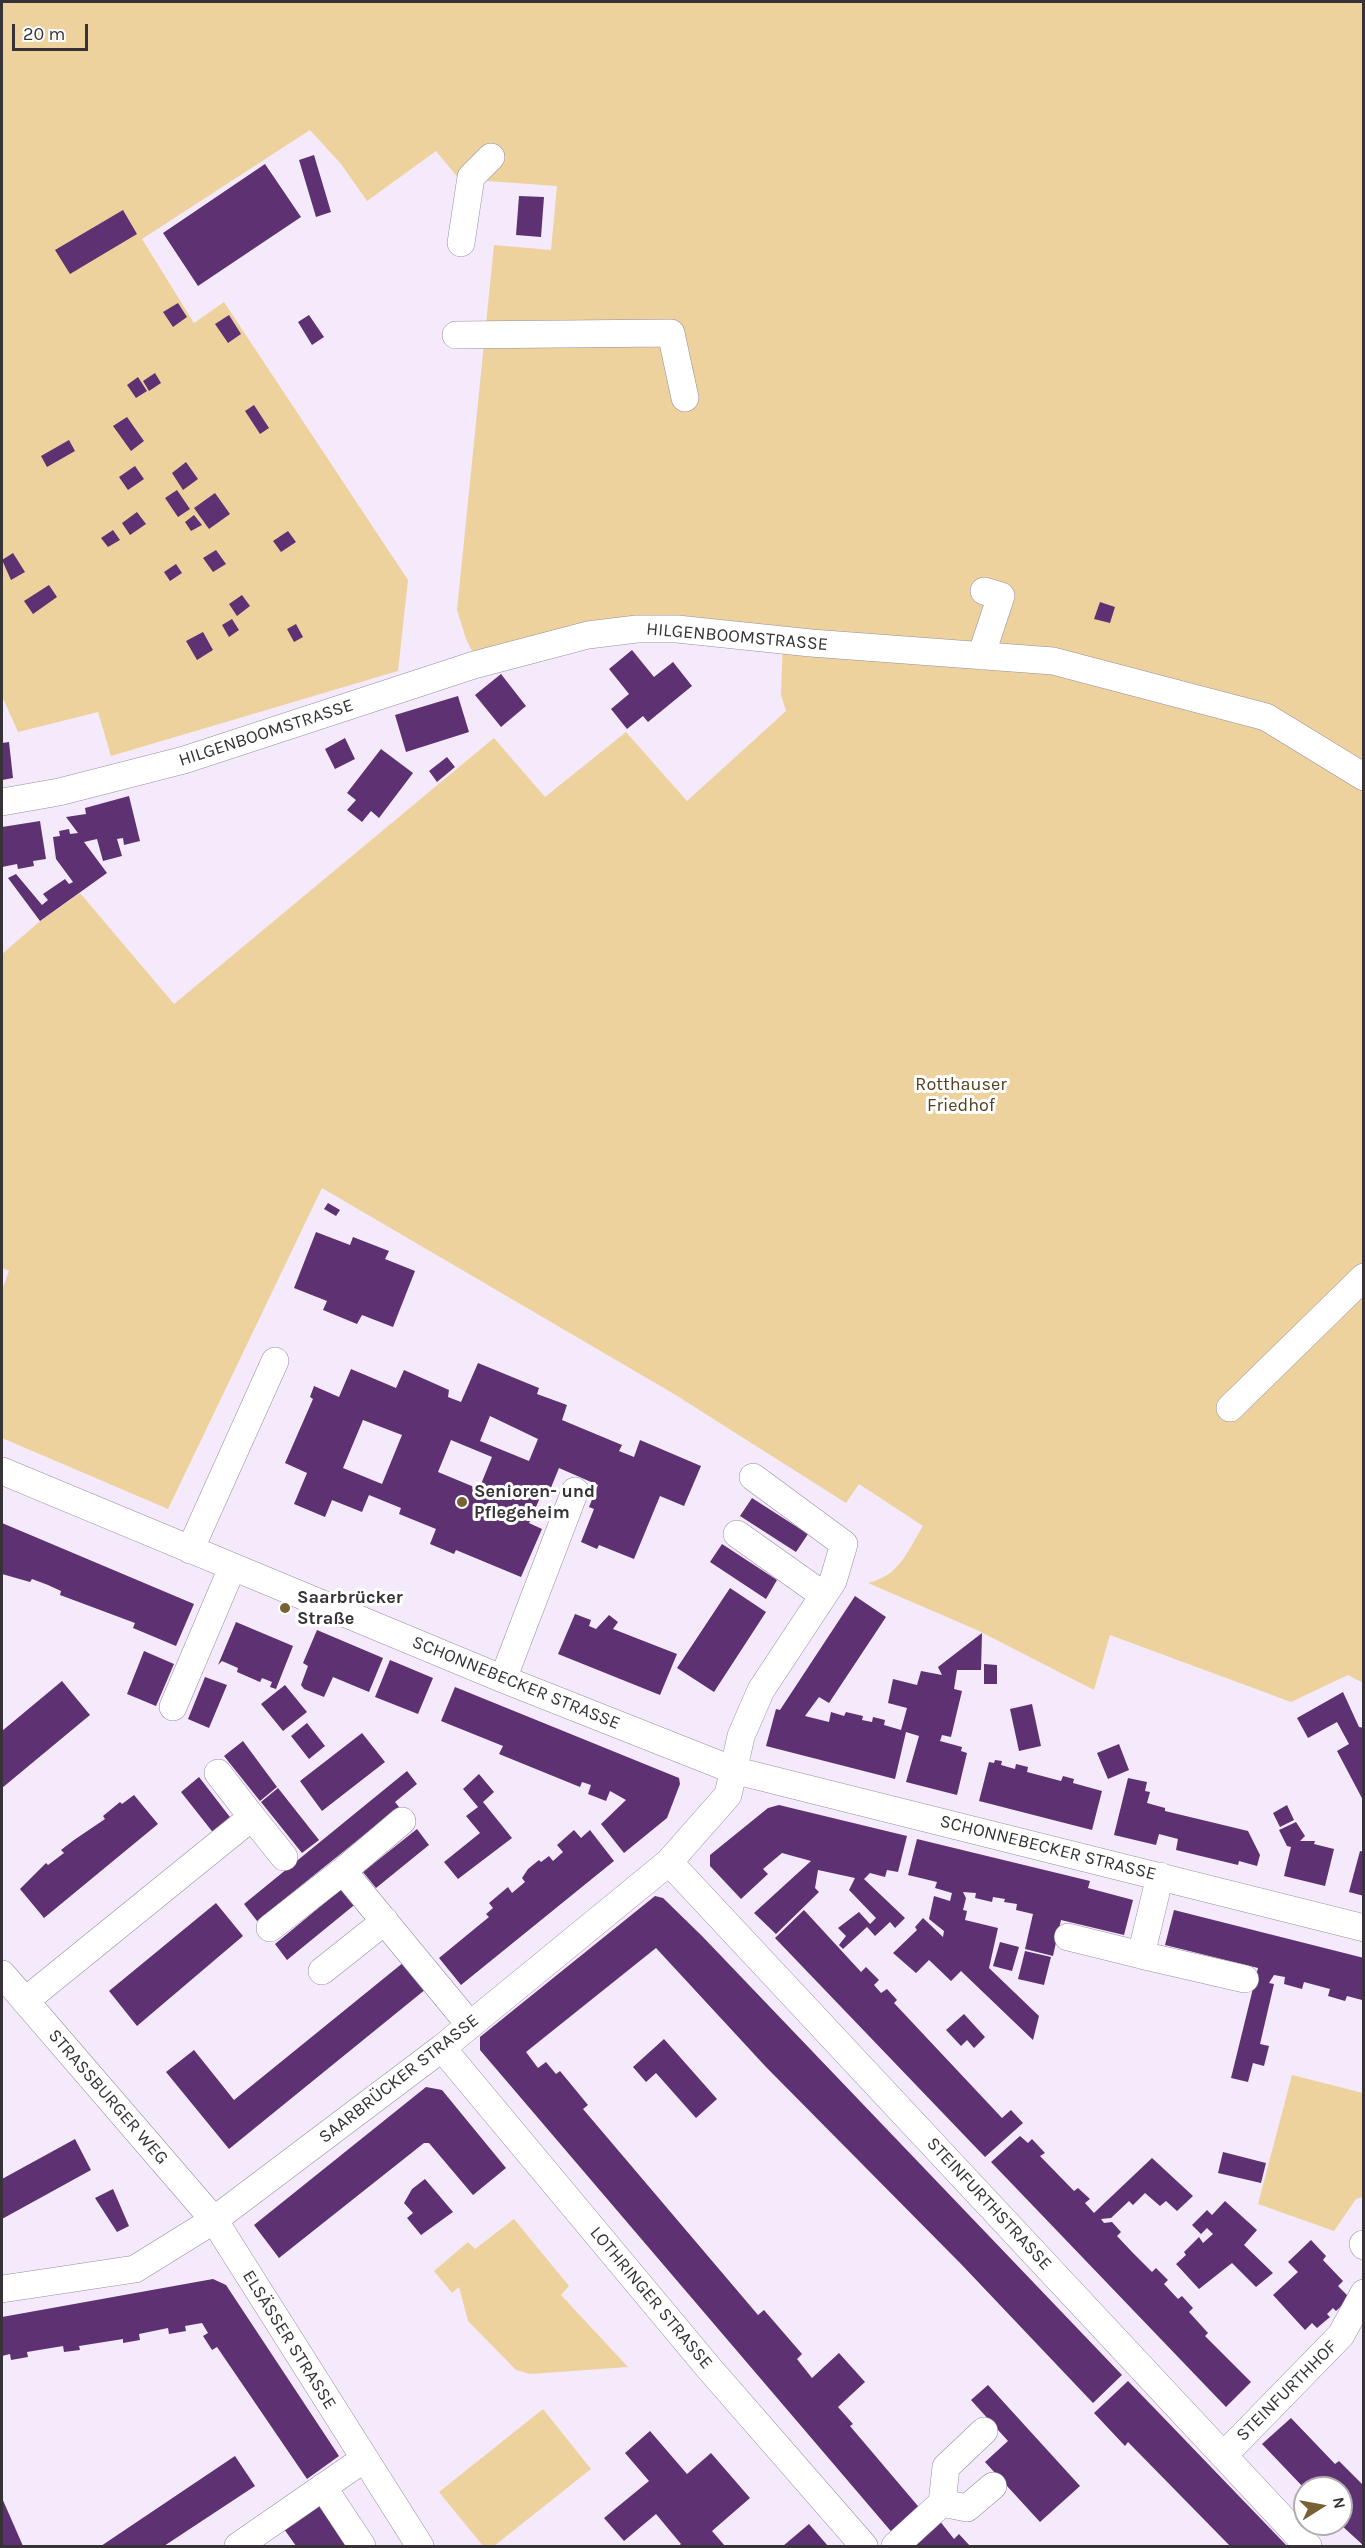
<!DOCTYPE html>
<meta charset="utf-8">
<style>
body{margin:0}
#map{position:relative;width:1365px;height:2548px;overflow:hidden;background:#f5eafb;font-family:Karla,sans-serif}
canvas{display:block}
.frame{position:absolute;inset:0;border:3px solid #363238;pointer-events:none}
.north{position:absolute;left:1293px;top:2476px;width:60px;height:60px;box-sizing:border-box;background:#fff;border:2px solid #afadaf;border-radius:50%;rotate:79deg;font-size:16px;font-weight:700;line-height:24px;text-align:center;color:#363238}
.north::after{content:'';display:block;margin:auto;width:21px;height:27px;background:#796232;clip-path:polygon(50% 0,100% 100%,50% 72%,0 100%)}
.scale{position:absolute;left:12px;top:24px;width:76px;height:27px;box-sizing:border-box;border:3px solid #363238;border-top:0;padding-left:8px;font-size:18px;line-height:21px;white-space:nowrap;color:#363238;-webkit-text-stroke:4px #fff;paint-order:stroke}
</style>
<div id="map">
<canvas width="1365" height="2548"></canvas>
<div class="frame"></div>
<div class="north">N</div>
<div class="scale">20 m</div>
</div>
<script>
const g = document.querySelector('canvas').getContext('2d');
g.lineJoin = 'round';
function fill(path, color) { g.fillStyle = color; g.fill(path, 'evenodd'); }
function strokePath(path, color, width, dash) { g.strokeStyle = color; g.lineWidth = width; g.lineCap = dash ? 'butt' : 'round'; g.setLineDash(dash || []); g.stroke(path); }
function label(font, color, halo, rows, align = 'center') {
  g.font = font + ' Karla,sans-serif'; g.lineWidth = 6; g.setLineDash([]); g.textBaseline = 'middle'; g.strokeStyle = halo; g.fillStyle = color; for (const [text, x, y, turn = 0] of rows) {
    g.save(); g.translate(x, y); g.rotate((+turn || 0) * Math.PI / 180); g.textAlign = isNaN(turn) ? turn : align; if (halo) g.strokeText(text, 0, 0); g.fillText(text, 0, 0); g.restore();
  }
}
const green = new Path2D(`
 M2 2H1363V1683L1348 1675 1291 1702 1110 1635 1094 1690 977 1630 868 1583C899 1576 907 1552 923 1526L859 1484 846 1503 674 1394 322 1188 168 1509 2 1438V1290L9 1271 2 1268V954L39 922 80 893 174 1004 494 738 545 797 626 732 687 801 786 711 781 695 783 637 677 625 476 659 466 639 457 610 494 245 551 250 557 186 459 179 436 151 367 201 341 164 310 130 142 239 194 323 224 302 408 580 398 671 111 756 98 712 18 732 2 696Z
 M1292 2075 1363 2093V2197L1356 2199 1334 2231 1258 2204Z
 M514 2219 569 2286 561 2295 628 2367 530 2374 516 2370 468 2321 459 2287 452 2293 434 2271 468 2242 475 2249Z
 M543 2409 591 2469 494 2546H483L439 2492Z`);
const building = new Path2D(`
 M314 155 331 212 316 217 299 160Z
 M265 164 301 217 198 286 163 233Z
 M519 196 544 197 541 237 516 235Z
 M123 210 137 234 70 274 55 250Z
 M178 303 187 317 173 327 163 312Z
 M229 315 241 334 228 343 215 324Z
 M309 315 324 337 312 345 298 322Z
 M155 373 161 383 149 391 143 381Z
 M138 377 147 391 136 398 127 385Z
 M254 405 269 428 260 434 245 411Z
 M127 417 144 441 131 451 113 426Z
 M69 440 75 451 47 467 41 456Z
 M186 462 198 479 183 490 172 473Z
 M135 466 144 479 128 490 119 477Z
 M177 490 190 509 178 517 165 498Z
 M215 493 230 514 209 529 194 508Z
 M137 512 146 524 130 535 122 523Z
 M194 515 202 525 191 531 185 522Z
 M113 530 120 540 108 547 101 538Z
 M288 531 296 542 281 552 273 541Z
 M216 550 226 564 213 572 203 558Z
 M13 553 25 572 11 580 2 560Z
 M176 564 182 573 170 581 164 572Z
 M49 585 57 597 33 614 24 601Z
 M242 595 250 606 237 616 229 604Z
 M1100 602 1115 607 1110 623 1094 619Z
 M232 619 239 630 229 637 222 625Z
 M296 624 303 637 294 642 287 629Z
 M203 632 213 650 197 660 186 641Z
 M632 650 654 677 673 662 692 686 648 722 643 716 627 729 611 709 629 694 609 669Z
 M501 674 526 706 501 727 475 695Z
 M458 696 469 732 406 752 395 715Z
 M345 738 355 759 335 769 325 749Z
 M9 742 13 778 2 780V743Z
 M381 749 413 773 379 818 371 811 362 822 347 810 356 800 347 793Z
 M447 757 455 767 437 782 429 771Z
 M129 796 140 841 124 845 123 838 117 839 122 856 103 861 97 839 84 842 107 873 40 921 8 878 16 874 42 905 48 900 43 894 65 879 69 884 73 882 56 859 53 837 60 836 59 831 69 829 70 834 78 833 66 817 86 814 85 808Z
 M40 821 46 859 33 861 34 866 18 869 17 864 2 867V827Z
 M328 1203 340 1210 336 1216 324 1209Z
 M316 1232 350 1245 353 1237 389 1251 385 1259 415 1271 393 1327 362 1315 357 1324 323 1310 327 1301 294 1288Z
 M478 1363 539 1388 537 1394 567 1405 562 1420 622 1445 619 1451 634 1457 640 1440 701 1466 684 1506 660 1496 634 1559 599 1545 597 1549 581 1542 594 1509 589 1507 598 1485 559 1468 548 1495 542 1493 529 1523 542 1529 521 1577 456 1550 454 1554 430 1544 436 1529 399 1514 401 1508 369 1495 362 1512 332 1500 325 1517 294 1504 307 1473 285 1463 313 1399 310 1397 314 1386 339 1397 351 1369 396 1388 404 1370 449 1390 448 1397 461 1402ZM490 1416 538 1439 529 1461 480 1441ZM363 1420 402 1435 382 1484 343 1468ZM451 1440 492 1457 479 1489 438 1472Z
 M752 1498 808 1534 796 1552 740 1516Z
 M2 1523 194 1604 176 1646 133 1628 135 1623 60 1595 61 1591 48 1585 32 1579 30 1582 2 1574Z
 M722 1544 777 1580 766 1599 710 1562Z
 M730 1588 766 1612 714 1692 677 1668Z
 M855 1596 886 1617 829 1703 819 1697 805 1716 829 1722 831 1712 844 1716 846 1712 863 1716 862 1720 872 1722 873 1717 885 1720 884 1725 901 1730 907 1708 888 1703 893 1679 917 1685 921 1671 942 1675 938 1667 982 1633 981 1670H957L954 1689 962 1691 951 1737 942 1735 940 1741 962 1747 961 1751 967 1753 957 1795 906 1782 919 1736 906 1732 895 1779 766 1746 776 1709 780 1710Z
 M575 1614 591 1620 589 1626 596 1629 609 1615 618 1622 613 1629 677 1654 660 1695 558 1654Z
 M236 1622 293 1646 276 1689 270 1687 272 1682 262 1678 260 1682 237 1672 238 1668 222 1661 218 1665Z
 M317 1630 383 1658 369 1692 333 1677 324 1697 304 1689 301 1685 308 1666 303 1663Z
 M144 1651 174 1664 156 1706 127 1694Z
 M390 1660 433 1678 418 1714 375 1697Z
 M984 1664 997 1665V1684H984Z
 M205 1677 227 1685 209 1728 188 1719Z
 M62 1681 90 1715 2 1788V1731Z
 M285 1685 307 1712 283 1731 261 1704Z
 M455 1687 679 1778 680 1784 667 1818 624 1853 601 1824 626 1800 610 1791 606 1801 588 1794 591 1785 582 1782 580 1787 499 1754 503 1746 441 1721Z
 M1343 1692 1359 1727 1364 1728V1802L1337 1751 1349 1744 1337 1722 1308 1738 1297 1718Z
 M1032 1704 1041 1746 1019 1751 1010 1709Z
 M307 1723 325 1746 309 1759 291 1736Z
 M362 1733 385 1762 322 1811 300 1781Z
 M243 1741 277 1787 260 1801 224 1756Z
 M1119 1744 1129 1770 1108 1779 1097 1753Z
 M995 1760 1002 1761 1001 1765 1015 1769 1016 1764 1028 1767 1027 1772 1061 1781 1063 1776 1074 1779 1073 1783 1102 1791 1092 1830 979 1801 989 1762 994 1763Z
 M407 1771 417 1784 395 1802 399 1807 257 1921 244 1904Z
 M479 1774 494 1792 483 1802 512 1838 458 1879 444 1862 480 1833 466 1816 478 1807 463 1789Z
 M199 1777 233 1821 215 1835 181 1792Z
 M1128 1778 1147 1782 1145 1791 1150 1792 1147 1803 1165 1808V1811L1248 1831 1260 1855 1257 1866 1239 1861 1238 1865 1176 1850 1178 1839 1159 1834 1156 1845 1114 1835Z
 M278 1788 319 1840 302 1853 261 1802Z
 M134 1795 158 1824 44 1918 20 1889 46 1863 48 1865 64 1853 61 1850 74 1840 105 1819 103 1816 120 1802 122 1804Z
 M779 1805 907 1836 898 1872 887 1870 885 1877 870 1873 864 1879 905 1918 895 1928 890 1922 875 1936 867 1927 843 1949 839 1945 846 1936 838 1928 859 1912 870 1924 876 1918 849 1890 855 1878 818 1870 815 1888 819 1892 776 1934 754 1913 811 1861 782 1853 763 1869 768 1874 741 1899 710 1866V1855L768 1808Z
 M1287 1805 1294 1820 1280 1827 1273 1813Z
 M1296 1822 1305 1836 1300 1841H1315L1314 1844 1334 1849 1325 1886 1284 1876 1291 1847 1287 1846 1279 1830Z
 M417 1829 429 1845 376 1888 363 1872Z
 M574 1830 581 1838 590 1830 614 1861 461 1985 439 1958 489 1917 486 1914 493 1908 489 1903 508 1887 512 1893 525 1882 522 1878 528 1869 539 1860 541 1862 549 1856 553 1861 563 1852 557 1845Z
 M917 1839 1090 1881 1088 1888 1133 1900 1124 1935 1061 1920 1053 1956 1025 1949 1033 1914 1016 1910 1017 1904 1004 1902 1005 1899 993 1897 992 1902 975 1898 976 1893 963 1892 966 1898 963 1910 967 1911 965 1920 998 1928 989 1968 1039 2016 1033 2040 961 1971 951 1981 929 1960 916 1973 893 1953 917 1930 915 1927 923 1918 943 1937 944 1931 929 1919 934 1896 950 1901 952 1893 935 1888 937 1882 908 1875Z
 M1360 1851 1364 1852V1896L1349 1892Z
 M345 1886 358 1902 287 1960 275 1944Z
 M655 1896 663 1898 702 1936 1122 2375 1093 2403 961 2264 766 2067 656 1948 526 2052 538 2068 546 2062 556 2074 560 2071 588 2105 583 2109 758 2315 764 2310 802 2354 797 2359 812 2378 839 2353 865 2382 838 2407 853 2424 850 2426 923 2512 895 2536 480 2050V2037Z
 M216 1903 243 1936 137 2026 109 1991Z
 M804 1910 861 1972 866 1967 879 1980 874 1985 881 1993 887 1989 897 2000 894 2003 1002 2118 1011 2110 1023 2123 985 2157 775 1938Z
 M1174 1910 1364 1958V1997L1362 2000 1347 1996 1345 2001 1328 1996 1330 1989 1304 1982 1302 1989 1284 1984 1285 1977 1274 1975 1269 1983 1274 1984 1260 2044 1269 2046 1264 2066 1253 2063 1248 2082 1231 2078 1258 1968 1165 1945Z
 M1000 1942 1019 1947 1012 1971 993 1966Z
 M1025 1951 1051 1957 1044 1985 1018 1979Z
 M404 1962 426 1989 229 2149 166 2072 194 2050 234 2100Z
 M964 2014 985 2037 974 2048 967 2040 961 2046 946 2030Z
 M664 2039 717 2099 696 2118 656 2073 646 2082 633 2067Z
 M426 2087 442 2090 506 2168 473 2195 429 2143H424L279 2258 254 2225Z
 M1020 2136 1028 2143 1032 2139 1045 2153 1040 2156 1074 2191 1078 2188 1090 2199 1085 2203 1094 2213 1152 2158 1193 2196 1177 2211 1166 2201 1160 2206 1145 2193 1133 2205 1129 2201 1111 2218 1101 2219 1104 2223 1112 2222 1121 2232 1117 2236 1133 2253 1152 2272 1156 2268 1168 2280 1164 2284 1178 2299 1182 2296 1193 2308 1189 2312 1208 2333 1205 2336 1251 2382 1226 2407 991 2162Z
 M75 2139 91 2170 2 2219V2179Z
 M1223 2152 1266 2163 1261 2183 1218 2173Z
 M425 2179 453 2212 421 2235 407 2218 413 2213 404 2203 412 2189Z
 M113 2189 129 2226 117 2232 95 2198Z
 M1225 2201 1257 2230 1244 2245 1273 2273 1256 2287 1232 2263 1199 2289 1176 2264 1186 2255 1184 2252 1199 2237 1203 2243 1213 2234 1207 2228 1201 2234 1192 2225 1207 2210 1212 2215Z
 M1311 2240 1326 2256 1323 2260 1343 2281 1338 2286 1350 2298 1336 2311 1333 2308 1327 2314 1330 2317 1317 2328 1312 2323 1305 2330 1273 2295 1298 2272 1288 2262Z
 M213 2279 226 2285 339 2456 307 2479 217 2347 212 2350 203 2336 208 2333 202 2323 185 2326 186 2331 169 2334 168 2328 139 2334 140 2340 123 2343V2339L79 2346 80 2350 64 2352 63 2346 27 2352 28 2357 11 2360 10 2354 2 2356V2317Z
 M1128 2381 1159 2413 1287 2546H1230L1128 2442 1125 2446 1094 2413Z
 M988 2385 1080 2486 1040 2522 985 2462 1008 2441 971 2400Z
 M1291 2418 1335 2464 1339 2461 1364 2486V2546L1341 2525V2488H1304L1262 2444Z
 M650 2431 687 2474 711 2453 750 2498 712 2531 725 2546H678L681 2544 656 2514 624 2541 604 2518 649 2481 625 2453Z
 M235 2456 255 2486 164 2546H101Z
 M2 2498 23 2546H2Z
 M320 2505 348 2546H296L284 2529Z
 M939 2520 954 2539 959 2534 970 2546H908Z
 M809 2524 828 2546H783Z`);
const minor = new Path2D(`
 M461 243 471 177 491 157
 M456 335 671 333 685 398
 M981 656 1001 596 984 591
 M2 802 59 792 184 760 474 665 588 635 637 629H677L811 643 1053 661 1266 717 1364 777
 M1230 1408 1364 1277
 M2 1471 503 1679 733 1770 1364 1928
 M737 1534 823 1595
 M190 1550 275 1361
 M503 1679 575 1491
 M173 1707 232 1568
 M218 1773 252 1817
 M402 1821 343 1871 470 2025
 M669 1862 1308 2546
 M1160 1876 1141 1955 1245 1979
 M270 1928 343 1871
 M1068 1937 1141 1955
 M322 1971 385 1921
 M2 1974 214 2220 420 2546
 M25 2001 252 1817 284 1857
 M442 2048 708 2367 864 2546
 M1363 2244 1364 2246
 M2 2289 135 2269 214 2220 442 2048 669 1862 728 1795 741 1736 761 1690 833 1581 844 1544 753 1477
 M1224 2455 1341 2335 1364 2293
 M323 2487 362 2546
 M942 2503 967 2508 993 2486
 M238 2546 364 2459
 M895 2546 942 2503 946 2467 984 2431`);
const markers = [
 [462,1502,6,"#796232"],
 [285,1608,6,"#796232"]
];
const streetNames = [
 ["HILGENBOOMSTRASSE",737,637,5],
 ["HILGENBOOMSTRASSE",266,733,-18],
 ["SCHONNEBECKER STRASSE",516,1683,22],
 ["SCHONNEBECKER STRASSE",1048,1848,14],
 ["SAARBRÜCKER STRASSE",399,2079,-38],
 ["STRASSBURGER WEG",108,2097,49],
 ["STEINFURTHSTRASSE",989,2204,47],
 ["LOTHRINGER STRASSE",651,2298,50],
 ["ELSÄSSER STRASSE",289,2340,58],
 ["STEINFURTHHOF",1287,2391,-45]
];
const parkNames = [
 ["Rotthauser",961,1085],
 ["Friedhof",961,1106]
];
const poiNames = [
 ["Senioren- und",474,1492],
 ["Pflegeheim",474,1513],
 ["Saarbrücker",297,1598],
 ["Straße",297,1619]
];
fill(green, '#edd29d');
fill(building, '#5d3172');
strokePath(minor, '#978d9d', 28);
strokePath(minor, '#fff', 27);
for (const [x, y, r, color] of markers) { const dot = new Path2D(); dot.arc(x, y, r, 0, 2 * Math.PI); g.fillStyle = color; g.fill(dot); strokePath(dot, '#fff', 2); }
label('18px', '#363238', '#fff', streetNames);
label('18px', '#52401c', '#fff', parkNames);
label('bold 18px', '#363238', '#fff', poiNames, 'left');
</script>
